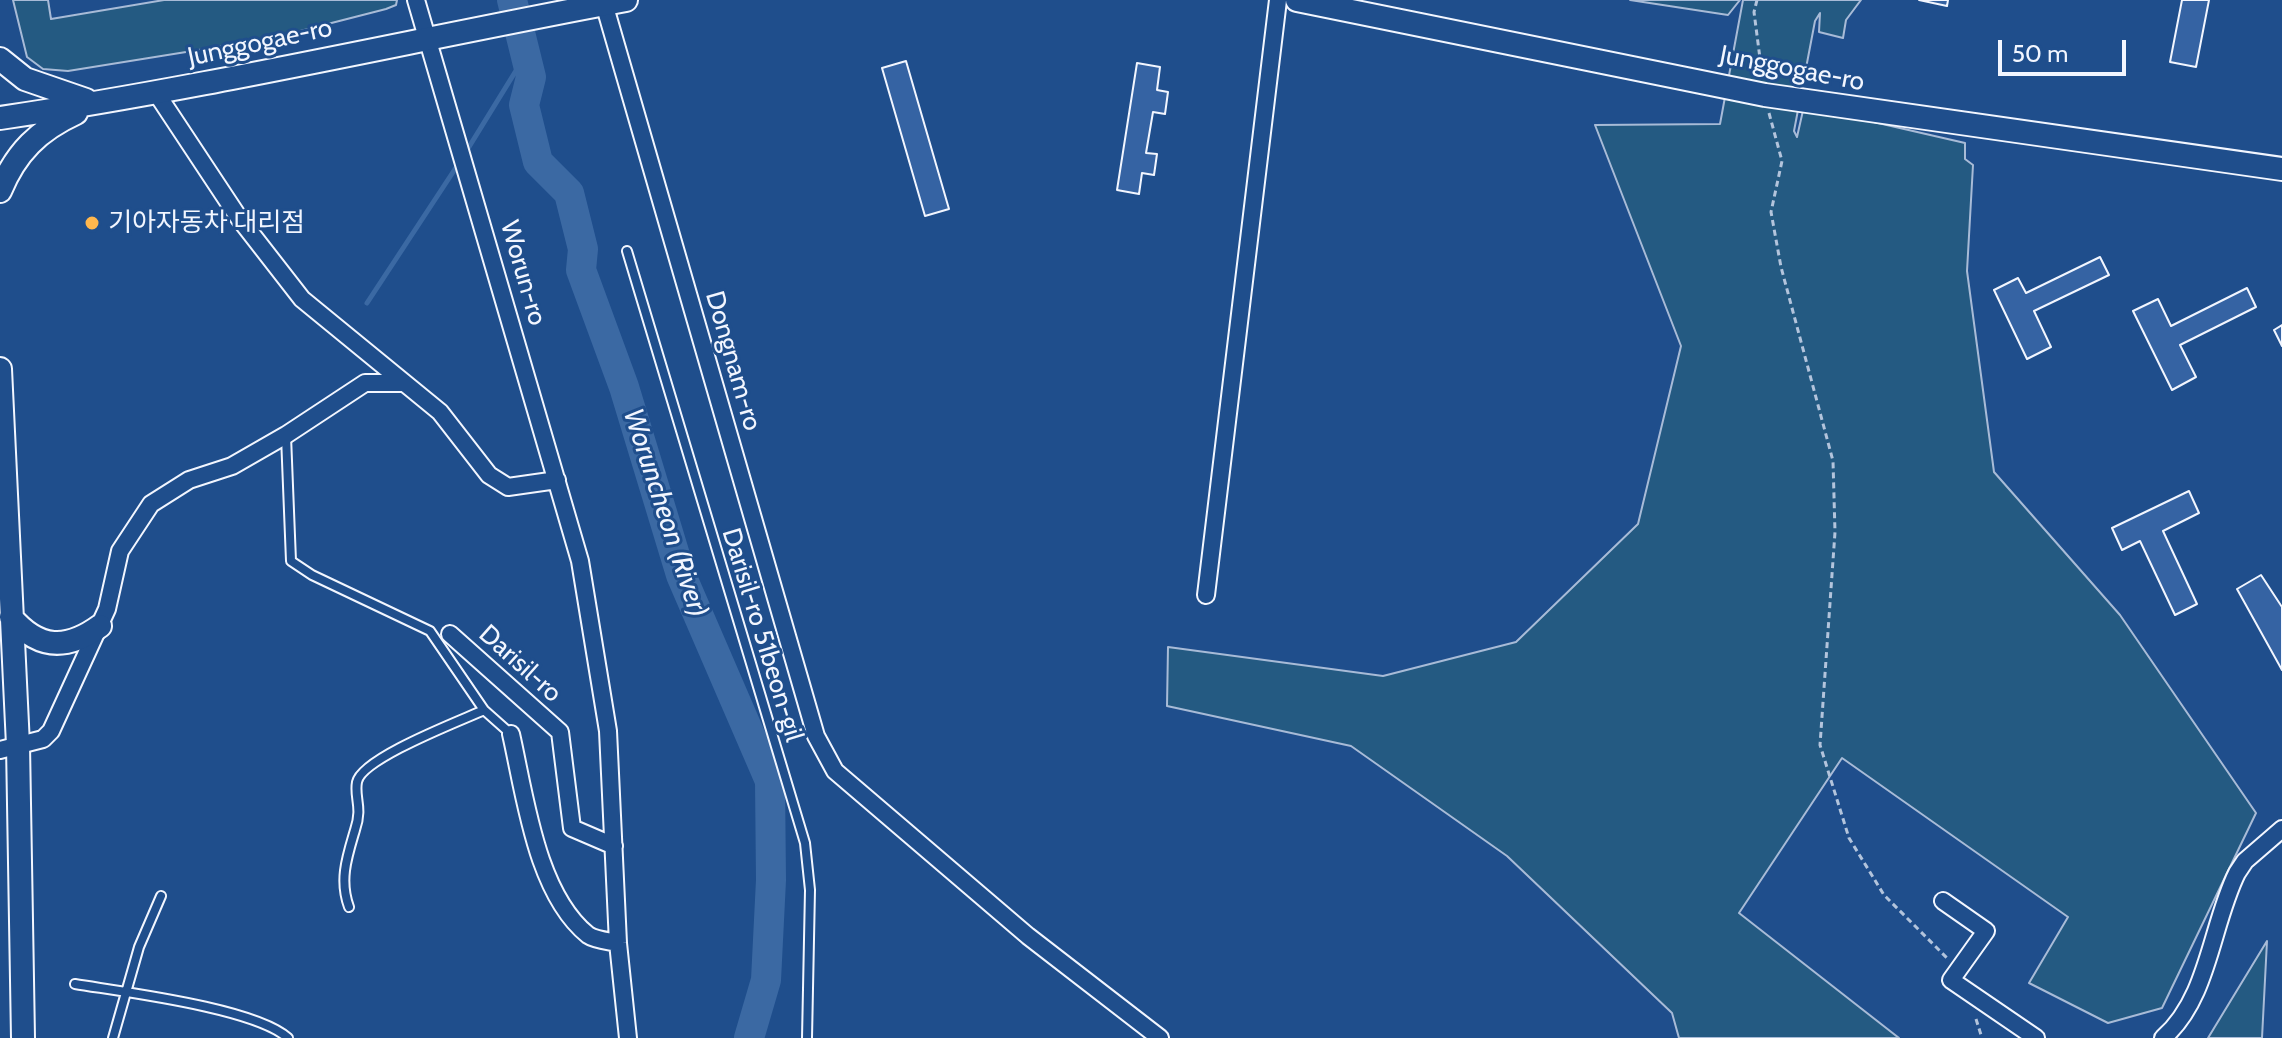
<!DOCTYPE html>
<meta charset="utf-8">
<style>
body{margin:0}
#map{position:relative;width:2282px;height:1038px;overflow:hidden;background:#1f4e8c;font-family:Cabin,sans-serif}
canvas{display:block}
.scale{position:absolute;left:1998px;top:40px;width:128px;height:36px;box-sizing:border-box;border:4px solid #f2f6ff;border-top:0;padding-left:10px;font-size:24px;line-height:28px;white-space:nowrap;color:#f2f6ff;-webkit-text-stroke:6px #1f4e8c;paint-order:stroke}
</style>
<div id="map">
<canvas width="2282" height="1038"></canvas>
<div class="scale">50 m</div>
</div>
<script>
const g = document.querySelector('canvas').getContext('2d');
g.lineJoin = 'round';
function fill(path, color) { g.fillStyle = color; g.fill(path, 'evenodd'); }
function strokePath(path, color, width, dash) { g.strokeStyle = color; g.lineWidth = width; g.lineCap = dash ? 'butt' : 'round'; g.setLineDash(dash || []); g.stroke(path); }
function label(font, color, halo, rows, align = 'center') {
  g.font = font + ' Cabin,"Noto Sans KR",sans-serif'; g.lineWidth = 6; g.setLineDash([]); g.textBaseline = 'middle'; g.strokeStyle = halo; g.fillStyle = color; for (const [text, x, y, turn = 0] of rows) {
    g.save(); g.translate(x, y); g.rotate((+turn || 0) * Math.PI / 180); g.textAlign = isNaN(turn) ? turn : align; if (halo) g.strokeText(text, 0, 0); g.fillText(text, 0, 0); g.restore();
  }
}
const green = new Path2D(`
 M13 0H48L51 19 164 0H397L396 5 386 9 273 38 68 71 43 69 27 57Z
 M1630 0H1740L1728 15Z
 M1743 0H1861L1846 20 1843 38 1819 32 1820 13 1815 21 1794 131 1797 137 1804 106 1965 143V159L1973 165 1967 271 1994 472 2120 615 2256 813 2162 1008 2108 1023 2029 983 2068 917 1842 758 1739 913 1899 1038H1679L1672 1013 1507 856 1351 746 1167 706 1168 647 1383 676 1516 642 1638 524 1681 346 1595 125 1720 124Z
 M2267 941 2262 1038H2208Z`);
const stream = new Path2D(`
 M464 155 525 56
 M367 303 459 163`);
const river = new Path2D(`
 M512 0 531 77 524 105 538 162 569 193 583 249 581 270 624 387 681 575 770 781 771 880 766 980 749 1038`);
const building = new Path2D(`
 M1919 0H1948L1947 6Z
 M2182 0H2209L2196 67 2170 62Z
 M906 61 949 209 925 216 882 68Z
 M1137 63 1160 67 1157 90 1168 92 1165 114 1153 112 1146 153 1157 154 1154 175 1142 173 1139 194 1117 190Z
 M2100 257 2109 275 2034 311 2051 347 2027 359 1994 290 2018 278 2026 293Z
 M2247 288 2256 307 2180 345 2196 377 2172 390 2133 311 2158 299 2171 326Z
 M2282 325V346L2274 330Z
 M2189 491 2199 513 2163 531 2197 604 2175 615 2140 541 2122 550 2112 528Z
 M2261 575 2282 607V670L2237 589Z`);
const path = new Path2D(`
 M1757 0 1754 12 1762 74
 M1769 113 1782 161 1771 212 1781 267 1833 461 1835 532 1820 745 1849 838 1884 895 1947 958
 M1976 1019 1982 1038`);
const lane = new Path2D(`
 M627 251 805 843 810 890 807 1038
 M286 436 291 561 312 575 430 631 484 710 511 734
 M349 907C339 880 347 857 355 830 363 807 354 798 357 782 362 758 460 721 484 710
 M75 984C123 992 255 1008 288 1038
 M113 1038 139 947 161 896`);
const street = new Path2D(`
 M416 0 580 561 608 731 618 943 628 1038
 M603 0 816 736 835 771 1028 936 1160 1038
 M157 94 239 218 302 299 440 412 489 475 508 487 557 480
 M1206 595 1278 0
 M450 634 560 732 572 828 614 846
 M511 734C525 795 536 893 588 935 595 940 609 941 618 943
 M0 750 43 739 51 731 107 609 120 551 151 504 189 480 232 466 286 435 365 383H400
 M1943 901 1986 931 1951 980 2036 1038
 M2163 1038C2209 998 2211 925 2237 873L2245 861 2282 829`);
const secondary = new Path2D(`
 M1297 0 1765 95 2282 169
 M0 59 25 79 86 100
 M0 118C210 87 417 39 626 0
 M0 191C16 152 39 130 76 113
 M0 369 18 745 23 1038
 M11 617C39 650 67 650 100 626`);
const markers = [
 [92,223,8,"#ffb74d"]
];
const streetNames = [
 ["Junggogae-ro",260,43,-12],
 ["Junggogae-ro",1792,69,11],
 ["Worun-ro",523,273,74],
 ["Dongnam-ro",733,361,74],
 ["Darisil-ro 51beon-gil",762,635,73],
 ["Darisil-ro",520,664,42]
];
const poiNames = [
 ["기아자동차 대리점",108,223]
];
const waterNames = [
 ["Woruncheon (River)",665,513,72]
];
fill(green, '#245a82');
strokePath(green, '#a8bbd7', 2);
strokePath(stream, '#3b69a3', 5);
strokePath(river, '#3b69a3', 30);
fill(building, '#3563a3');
strokePath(building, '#f2f6ff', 2);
strokePath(lane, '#f2f6ff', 12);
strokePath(street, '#f2f6ff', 20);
strokePath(secondary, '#f2f6ff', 26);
strokePath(path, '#b3c4dc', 3, [6, 4]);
strokePath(lane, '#1f4e8c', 8);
strokePath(street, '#1f4e8c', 16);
strokePath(secondary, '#1f4e8c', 22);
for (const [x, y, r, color] of markers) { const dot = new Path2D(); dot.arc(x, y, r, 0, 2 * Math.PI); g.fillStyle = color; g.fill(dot); strokePath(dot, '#1f4e8c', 3); }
label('26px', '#f2f6ff', '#1f4e8c', streetNames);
label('26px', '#f2f6ff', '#1f4e8c', poiNames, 'left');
label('italic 28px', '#f2f6ff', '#1f4e8c', waterNames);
</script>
